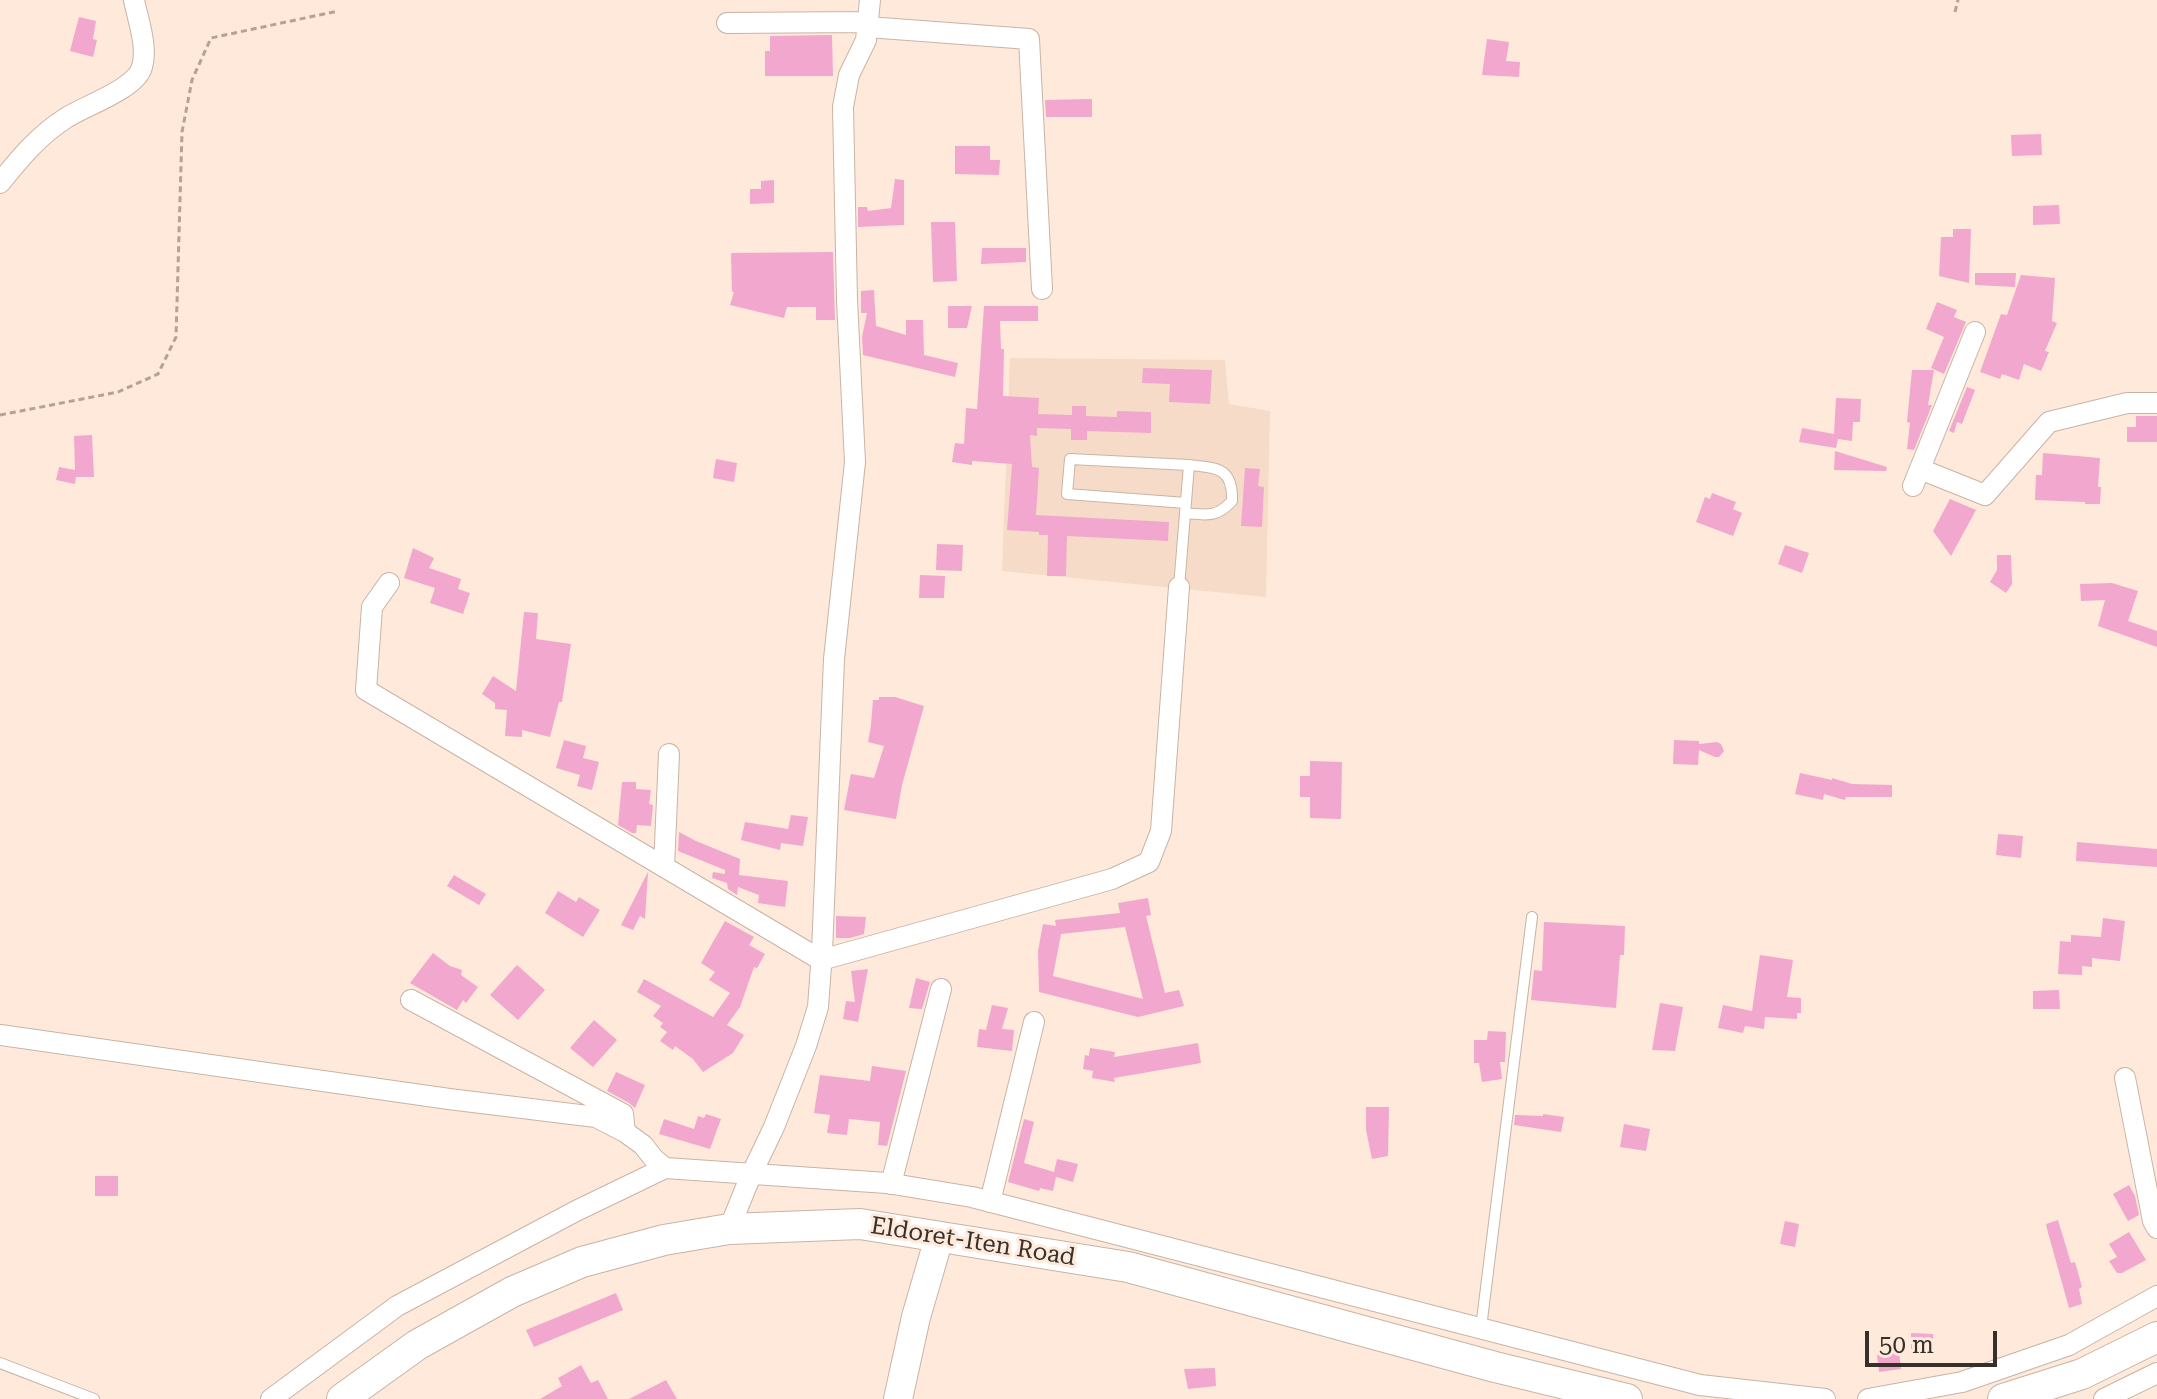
<!DOCTYPE html>
<style>
body{margin:0}
#map{position:relative;width:2157px;height:1399px;overflow:hidden;background:#fee9da;font-family:"Roboto Serif",serif}
canvas{display:block}
.scale{position:absolute;left:1865px;top:1331px;width:132px;height:36px;box-sizing:border-box;border:4px solid #37302a;border-top:0;padding-left:10px;font-size:24px;line-height:28px;white-space:nowrap;color:#37302a;-webkit-text-stroke:6px #fee9da;paint-order:stroke}
</style>
<div id="map">
<canvas width="2157" height="1399"></canvas>
<div class="scale">50 m</div>
</div>
<script>
const g = document.querySelector('canvas').getContext('2d');
g.lineJoin = 'round';
function fill(path, color) { g.fillStyle = color; g.fill(path, 'evenodd'); }
function strokePath(path, color, width, dash) { g.strokeStyle = color; g.lineWidth = width; g.lineCap = dash ? 'butt' : 'round'; g.setLineDash(dash || []); g.stroke(path); }
function label(font, color, halo, rows, align = 'center') {
  g.font = font + ' "Roboto Serif",serif'; g.lineWidth = 6; g.setLineDash([]); g.textBaseline = 'middle'; g.strokeStyle = halo; g.fillStyle = color; for (const [text, x, y, turn = 0] of rows) {
    g.save(); g.translate(x, y); g.rotate((+turn || 0) * Math.PI / 180); g.textAlign = isNaN(turn) ? turn : align; if (halo) g.strokeText(text, 0, 0); g.fillText(text, 0, 0); g.restore();
  }
}
const built = new Path2D(`
 M1010 358 1225 360 1229 404 1270 411 1266 597 1002 571Z`);
const building = new Path2D(`
 M79 17 96 21 93 39 97 40 93 57 70 51Z
 M832 35 833 76H765V51H770V36Z
 M1487 39 1509 42 1506 61 1520 62 1519 77 1482 75Z
 M1092 99V117H1046L1045 100Z
 M2041 134 2042 155 2012 156 2011 135Z
 M955 146H990V160H1000L999 175 955 174Z
 M895 179 904 180V225L858 227V207H867L868 211 891 208Z
 M774 180V203L750 204V189H761V181Z
 M2059 205 2060 224 2033 225V206Z
 M931 222H955L957 281 933 282Z
 M1953 229H1971L1969 283 1939 276 1941 237H1953Z
 M982 248H1026V262L981 264Z
 M833 252 835 320H816V307H787L784 318 730 305 734 292H732L731 253Z
 M1975 273H2016L2015 287 1975 285Z
 M2021 275 2055 278 2052 321 2057 323 2045 351 2049 352 2041 371 2024 364 2019 380 2002 374 2000 379 1980 372 2001 314 2007 315Z
 M861 288V291L874 290 876 326 906 335V320H923L924 355 958 363 955 377 863 355 862 337 867 313H861Z
 M1937 302 1957 310 1954 317 1966 322 1944 374 1931 368 1944 337 1926 329Z
 M948 306H972L967 328H948Z
 M984 306H1038V321H1000L1001 349H1004L1003 396 1039 398 1038 414 1072 415V406H1086V416L1117 417V411L1151 412V433L1087 431V440H1071V429L1037 428V436L1030 435 1032 467 1039 468 1036 515 1169 522 1168 541 1067 536 1066 576H1047L1048 535H1039V532L1007 530 1012 464 972 461V465L952 462 955 443 964 444 966 408 977 409Z
 M1143 368 1212 370 1210 404 1169 402 1170 384 1142 383Z
 M1912 370H1934L1928 405H1932L1914 450 1907 449 1910 423 1907 422Z
 M1967 387 1975 390 1962 424 1957 422 1954 433 1949 431Z
 M1836 398 1861 399 1860 422H1853L1852 441 1838 439 1836 448 1799 442 1802 428 1834 434Z
 M2136 416H2157V442H2127V427H2136Z
 M92 435 94 477H76L75 484 56 480 59 467 75 470 74 436Z
 M1835 451 1887 467 1886 471 1834 470Z
 M2043 453 2100 458 2098 487H2101L2100 504H2085V502L2035 500 2036 475H2042Z
 M716 459 737 463 734 482 713 478Z
 M1245 468 1260 469 1258 486 1264 487 1262 527 1241 526Z
 M1712 493 1736 502 1733 509 1742 513 1733 536 1696 522 1705 497 1710 499Z
 M1950 499 1976 510 1951 556 1933 531Z
 M937 544 963 545 962 571 936 570Z
 M1785 545 1809 553 1802 573 1778 564Z
 M413 548 434 558 429 568 461 579 458 589 470 593 463 614 430 603 435 588 404 578Z
 M1997 555H2011L2012 584 2006 593 1990 582 1997 570Z
 M920 575 945 576 944 598H919Z
 M2112 583 2138 591 2128 621 2157 631V647L2098 626 2105 600 2081 601 2080 584Z
 M524 612 538 613 536 639 571 644 562 702H559L550 737 522 730V737L505 736 507 710 495 709V703L482 694 493 676 516 691Z
 M879 697H895L924 706 902 785 896 819 844 810 851 774 874 778 884 746 868 742 871 725 873 700H879Z
 M564 740 586 746 583 758 599 762 592 790 577 786 580 775 556 768Z
 M1674 740 1699 741V744L1717 742 1721 744 1724 751 1719 757H1715L1699 750 1698 765 1673 764Z
 M1310 761 1342 762 1341 819 1310 818V797H1300V776H1310Z
 M1800 773 1832 780V778L1852 784 1892 785V797H1846L1845 800 1824 794 1823 800 1795 794Z
 M622 782H636V789L651 790 649 804 653 805 651 826 637 825 636 833H632L618 825Z
 M791 815 808 817 803 846 781 843 780 850 741 840 745 822 788 829Z
 M679 832 696 841 740 859 739 875 788 881 785 907 758 903 759 895 738 887 737 895 728 889 727 883 712 878 713 872 725 874V870L678 851Z
 M1998 834 2023 836 2021 858 1996 855Z
 M2077 842 2157 849V867L2076 861Z
 M648 872 645 919 640 916 633 930 621 925Z
 M454 875 486 894 479 905 447 886Z
 M558 891 576 902 579 897 600 910 583 937 545 913Z
 M1148 898 1151 915 1146 916 1165 993 1179 990 1184 1006 1138 1017 1039 992 1038 951 1043 924 1056 926 1055 920 1120 913 1118 903ZM1125 927 1143 999 1053 976 1061 934Z
 M836 916 866 917 864 934 850 938H836Z
 M2103 918 2125 921 2120 961 2092 958V967L2082 966V975L2058 974 2060 941 2071 942V935L2101 937Z
 M725 921 754 937 749 945 765 954 757 968 754 967 740 1007 727 1025 744 1035 733 1053 703 1072 693 1059 675 1046 673 1050 660 1041 667 1032 660 1027 663 1023 653 1016 661 1006 637 992 644 979 713 1017 730 993 709 980 715 972 701 963Z
 M1544 922 1625 926 1624 955H1620L1616 1008 1531 1000 1534 970 1542 971Z
 M433 953 450 966 462 970 461 975 478 987 466 1003 463 1000 457 1010 410 983Z
 M1760 955 1793 960 1787 997 1801 998V1013H1797V1019L1765 1017 1764 1029 1745 1026 1743 1033 1718 1028 1723 1005 1752 1011Z
 M517 965 545 990 518 1020 490 995Z
 M868 969 858 1022 843 1019 846 1001 855 1002 851 971Z
 M916 978 930 982 922 1009 909 1008Z
 M2059 990 2060 1009H2033V991Z
 M1660 1003 1683 1007 1675 1051 1652 1050Z
 M992 1005 1008 1008 1002 1029 1014 1030 1012 1051 977 1047 979 1029 986 1030Z
 M594 1020 617 1040 593 1067 570 1048Z
 M1488 1031 1506 1032 1505 1062H1500L1502 1079 1482 1082 1479 1063H1474V1040H1487Z
 M1198 1043 1201 1063 1114 1078 1115 1082 1092 1078 1093 1071 1083 1069 1085 1055 1089 1056 1090 1048 1115 1052 1114 1057Z
 M872 1066 906 1071 887 1146 878 1145 880 1122 849 1119 847 1135 827 1133 830 1115 814 1113 820 1075 870 1081Z
 M616 1072 645 1085 635 1108 629 1103 607 1091Z
 M1366 1107H1389L1388 1156 1372 1159 1366 1130Z
 M706 1114 721 1119 710 1149 659 1134 664 1119 694 1129 698 1116 704 1118Z
 M1543 1114 1564 1117 1561 1132 1514 1125 1515 1115 1543 1116Z
 M1024 1119 1034 1122 1024 1163 1054 1172 1057 1159 1078 1164 1073 1182 1056 1177 1053 1191 1040 1188 1039 1191 1008 1182Z
 M1624 1124 1650 1129 1646 1151 1620 1147Z
 M95 1176H118V1196H95Z
 M2129 1185 2135 1196 2139 1215 2128 1221 2113 1194Z
 M2058 1220 2071 1263 2075 1262 2082 1287 2079 1289 2082 1304 2069 1308 2047 1229 2046 1224Z
 M1785 1221 1799 1224 1795 1247 1780 1244Z
 M2129 1232 2146 1260 2122 1273H2117L2109 1261 2117 1257 2109 1244Z
 M616 1293 623 1310 534 1347 526 1330Z
 M1911 1333 1933 1334V1355H1911Z
 M1899 1352 1901 1369 1879 1372 1877 1355Z
 M581 1365 591 1383 598 1380 608 1399H540L562 1386 558 1378Z
 M1215 1368 1216 1386 1188 1389 1184 1369Z
 M666 1380 677 1399H629Z`);
const path = new Path2D(`
 M1955 12 1958 0
 M0 415 118 392 158 374 176 337 182 132 192 80 211 38 338 11`);
const lane = new Path2D(`
 M1185 513C1207 515 1216 518 1232 501 1233 468 1218 468 1189 465
 M1179 587 1189 465 1070 459 1067 494 1186 503
 M1481 1328 1532 917
 M0 1363 94 1399`);
const street = new Path2D(`
 M727 23 861 22 868 27 1029 39 1042 289
 M0 183C20 158 39 135 66 118 84 106 136 89 142 67 148 47 138 20 134 0
 M1920 469 1985 495 2049 422 2127 403H2157
 M1913 486 1975 332
 M389 583 372 607 366 690 821 960 1112 879 1149 862 1161 831 1179 587
 M664 867 669 754
 M411 1000 623 1114 625 1132
 M0 1035 449 1099 596 1117 625 1132 643 1145 654 1159 665 1168 887 1183 972 1197 1700 1385 1825 1399
 M2125 1078 2153 1221 2157 1228
 M891 1184 941 989
 M990 1202 1034 1022
 M729 1229 751 1175 774 1127 806 1046 818 1007 822 952 834 659 855 462 847 300 843 107 849 75 866 40 870 0
 M271 1399 397 1306 576 1211 665 1168
 M1868 1399 1962 1382 2069 1345 2157 1296
 M2104 1399 2157 1373`);
const secondary = new Path2D(`
 M898 1399 916 1317 939 1238`);
const primary = new Path2D(`
 M342 1399 417 1345 512 1292 582 1262 664 1240 729 1229 860 1224 1128 1267 1495 1367 1627 1399
 M2003 1399 2082 1374 2157 1337`);
const streetNames = [
 ["Eldoret-Iten Road",973,1242,9]
];
fill(built, '#f6dcc8');
fill(building, '#f1a7ce');
strokePath(lane, '#c8b4a6', 12);
strokePath(street, '#c8b4a6', 22);
strokePath(secondary, '#c8b4a6', 30);
strokePath(primary, '#c8b4a6', 32);
strokePath(path, '#b2a297', 3, [6, 4]);
strokePath(lane, '#fff', 10);
strokePath(street, '#fff', 20);
strokePath(secondary, '#fff', 28);
strokePath(primary, '#fff', 30);
label('24px', '#37302a', '#fee9da', streetNames);
</script>
